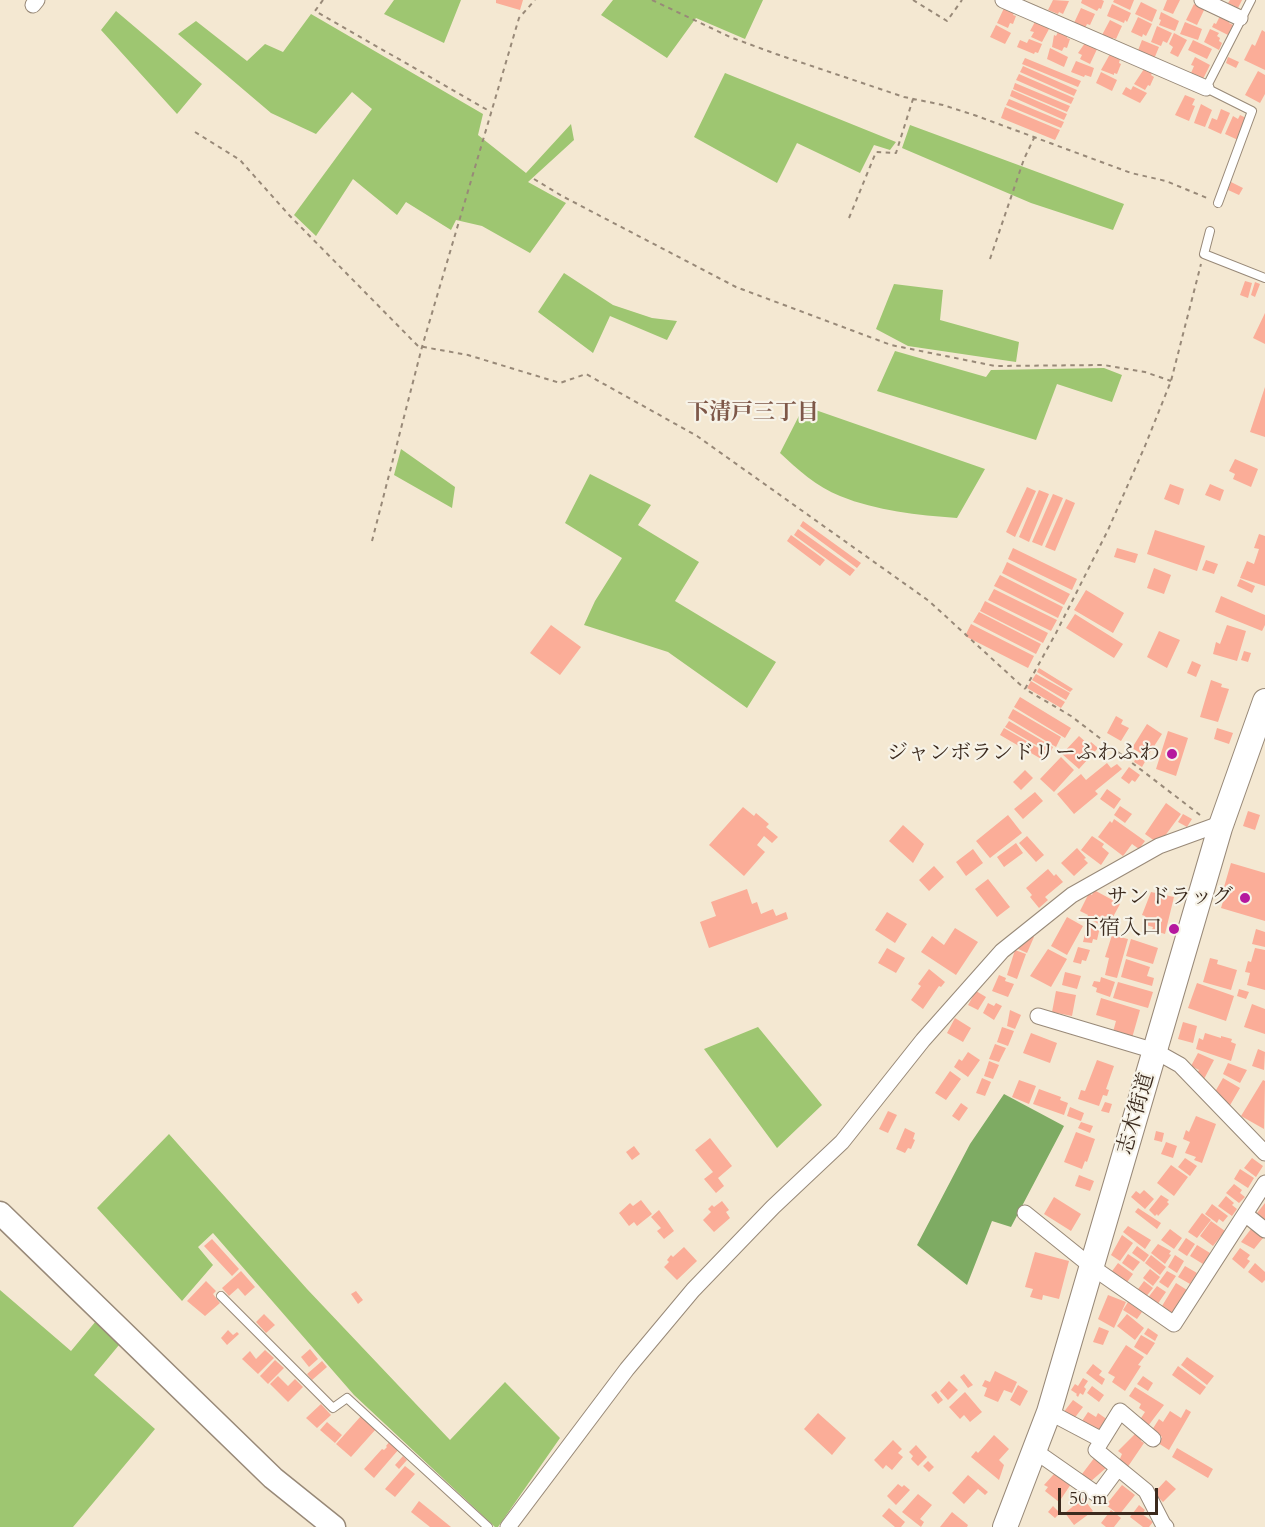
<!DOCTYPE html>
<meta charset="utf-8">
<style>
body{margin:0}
#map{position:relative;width:1265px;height:1527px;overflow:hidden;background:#f4e8d2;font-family:Cardo,serif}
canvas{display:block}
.scale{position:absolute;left:1058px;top:1488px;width:100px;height:27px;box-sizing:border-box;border:3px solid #3b2a1e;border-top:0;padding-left:8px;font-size:18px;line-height:21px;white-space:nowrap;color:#3b2a1e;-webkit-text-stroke:4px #f7f3e8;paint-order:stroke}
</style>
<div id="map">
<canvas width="1265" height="1527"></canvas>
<div class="scale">50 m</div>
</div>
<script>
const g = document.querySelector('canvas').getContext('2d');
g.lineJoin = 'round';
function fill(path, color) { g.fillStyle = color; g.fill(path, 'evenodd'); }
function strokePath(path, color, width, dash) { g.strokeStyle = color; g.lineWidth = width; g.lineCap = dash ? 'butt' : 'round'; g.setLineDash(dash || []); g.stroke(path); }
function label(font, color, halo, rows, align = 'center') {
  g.font = font + ' Cardo,"Noto Serif JP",serif'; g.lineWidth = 4.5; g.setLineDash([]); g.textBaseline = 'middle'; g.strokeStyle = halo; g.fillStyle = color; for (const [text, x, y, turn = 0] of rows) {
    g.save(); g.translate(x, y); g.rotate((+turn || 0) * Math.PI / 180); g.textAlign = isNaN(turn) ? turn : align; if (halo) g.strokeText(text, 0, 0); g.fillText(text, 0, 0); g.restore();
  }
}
const green = new Path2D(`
 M394 0H461L444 43 384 14Z
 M613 0H763L745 39 696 18 667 58 601 15Z
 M116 11 202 84 177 114 101 30Z
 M311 14 483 114 478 135 526 173 571 124 574 140 528 182 566 203 530 253 482 226 456 220 451 230 406 202 397 215 353 179 316 236 294 215 372 109 352 92 316 134 271 113 178 34 196 21 247 61 265 44 283 52Z
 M725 73 896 142 890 150 874 145 860 173 797 143 777 183 694 137Z
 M910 125 1124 204 1113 230 1031 203 902 148Z
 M564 273 613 305 652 318 677 321 667 340 610 316 593 353 538 312Z
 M894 284 943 290 940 320 1019 342 1016 362 908 346 876 329Z
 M895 351 986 377 991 370 1104 368 1122 375 1112 402 1057 384 1036 440 877 391Z
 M804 406 985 469 957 518C917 515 877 511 840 496 817 487 797 469 780 453Z
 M401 449 455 487 452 508 394 475Z
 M590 474 651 505 638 525 699 562 675 601 776 662 747 708 668 652 584 625 595 601 622 558 565 523Z
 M758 1027 822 1105 777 1148 704 1049Z
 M169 1134 307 1289 450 1440 505 1382 560 1438 498 1527H495L354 1395 213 1233 198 1247 213 1265 182 1301 97 1208Z
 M0 1290 71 1351 96 1321 119 1345 94 1375 155 1429 73 1527H0Z`);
const forest = new Path2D(`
 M1004 1094 1064 1126 1011 1227 992 1221 967 1285 917 1245 970 1144Z`);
const building = new Path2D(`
 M496 0H523L520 10 496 3Z
 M1053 0 1069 1 1063 14 1059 12 1058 14 1048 10Z
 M1082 0H1102L1104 1 1101 9 1099 8 1097 11 1081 3Z
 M1114 0H1134L1130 10 1113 2Z
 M1167 0H1180L1173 14 1163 10Z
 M1230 0H1242L1238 8 1228 3Z
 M1141 2 1157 10 1152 22 1135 14Z
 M1197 3 1205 8 1197 25 1186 20 1194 4 1196 5Z
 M1112 4 1131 13 1127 22 1125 20 1124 23 1107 16Z
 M1005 6 1015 10 1013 15 1016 16 1013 24 1010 23 1008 28 997 23Z
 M1081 8 1095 14 1090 25 1087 24 1085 28 1074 23Z
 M1161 12 1179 21 1175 31 1159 25 1161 20 1159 19Z
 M1220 16 1230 21 1229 23 1233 25 1228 35 1212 27 1214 23 1216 24Z
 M1138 17 1152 24 1146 36 1143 34 1142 37 1131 32Z
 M1036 20 1049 29 1042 42 1031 37 1034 32 1030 31Z
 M1110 20 1122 26 1116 39 1113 38 1112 40 1102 35Z
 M1185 22 1202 29 1198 40 1180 34Z
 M996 25 1011 33 1005 44 990 37Z
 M1157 26 1172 33 1167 43 1163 41 1161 46 1151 42Z
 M1210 29 1219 33 1217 36 1220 38 1219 41 1222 43 1219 50 1204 42Z
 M1059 30 1068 35 1067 38 1070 39 1067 48 1064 47 1062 51 1052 47 1054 35 1056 36Z
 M1262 30 1265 32V70L1244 60 1252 44 1255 46Z
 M1174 33 1187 40 1178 57 1170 53 1173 47 1169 44Z
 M1029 39 1042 44 1038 53 1035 52 1034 54 1017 47 1020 40 1027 43Z
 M1142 40 1159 47 1154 59 1137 53Z
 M1193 40 1212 49 1207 59 1188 50Z
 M1085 43 1098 47 1090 64 1080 59 1082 55 1078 53Z
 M1050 48 1068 57 1064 67 1047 59Z
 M1110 54 1120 59 1119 63 1121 64 1117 74 1114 73V75L1101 70Z
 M1195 57 1210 65 1203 79 1191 73 1194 66 1191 65Z
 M1228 57 1239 62 1236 68 1226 63Z
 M1025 58 1081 81 1078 87 1022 64Z
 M1076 61 1094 68 1091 77 1085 75 1084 77 1071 72Z
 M1023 66 1077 90 1074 96 1020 72Z
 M1144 69 1152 73 1151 75 1154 77 1150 86 1148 85 1145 90 1134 84Z
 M1258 71 1265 75V94L1260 103 1245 95Z
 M1101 72 1117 80 1112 91 1096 83Z
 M1019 74 1074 98 1071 104 1016 80Z
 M1015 83 1070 106 1067 112 1013 89Z
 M1133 86 1147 93 1140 103 1122 94 1126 87 1131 90Z
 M1012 90 1067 114 1064 120 1010 96Z
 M1185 95 1195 99 1192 105 1195 106 1189 121 1175 115Z
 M1009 99 1064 122 1061 128 1006 105Z
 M1201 104 1212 110 1205 127 1194 123Z
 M1005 107 1060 130 1055 140 1001 118Z
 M1221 109 1230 113 1221 134 1208 128 1212 118 1217 120Z
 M1240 115 1248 119 1238 140 1225 134 1233 116 1238 119Z
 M1231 182 1243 188 1239 195 1228 190Z
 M1245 281 1252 283 1248 298 1240 295Z
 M1255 282 1260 284 1255 297 1251 295Z
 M1265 313V344L1253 338Z
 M1265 387V437L1250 432Z
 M1235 459 1258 469 1251 487 1233 479 1235 474 1229 471Z
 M1170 484 1184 489 1179 505 1164 499Z
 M1210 484 1224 490 1220 501 1205 495Z
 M1027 487 1036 491 1015 537 1006 532Z
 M1039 490 1049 494 1029 542 1019 537Z
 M1053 494 1063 498 1042 546 1032 542Z
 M1066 499 1075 503 1055 551 1045 547Z
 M803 521 861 563 857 568 800 526Z
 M798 529 855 570 850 576 794 535Z
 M1155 530 1205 546 1197 571 1147 554Z
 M1259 534 1265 536V586L1240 578 1247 561 1254 564 1259 549 1254 548Z
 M791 535 825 560 820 566 787 541Z
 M1013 548 1077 579 1072 590 1008 559Z
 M1117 548 1138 554 1135 563 1114 557Z
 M1206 560 1218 564 1214 574 1202 570Z
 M1007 562 1070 594 1064 605 1002 573Z
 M1154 568 1171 575 1164 594 1147 588Z
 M1000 575 1063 607 1058 618 994 586Z
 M1240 579 1255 586 1252 593 1237 586Z
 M994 589 1057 620 1051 631 988 600Z
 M1086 590 1124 613 1113 633 1074 610Z
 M1221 596 1265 615V625L1262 631 1215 612Z
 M985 601 1048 633 1043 643 980 611Z
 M979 612 1041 644 1036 654 973 622Z
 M1075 614 1123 644 1114 658 1066 628Z
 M971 624 1034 656 1028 668 965 636Z
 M551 625 581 647 560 675 530 653Z
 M1227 625 1246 631 1237 661 1213 654 1216 642 1220 644Z
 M1159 631 1180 640 1167 668 1147 657Z
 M1244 651 1251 653 1248 662 1241 660Z
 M1192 661 1201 665 1196 677 1187 673Z
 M1039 668 1073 689 1070 692 1037 672Z
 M1036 674 1070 693 1066 700 1032 680Z
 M1211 680 1222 684 1221 687 1229 689 1218 722 1200 717Z
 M1031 681 1065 702 1061 708 1027 688Z
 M1020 697 1071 728 1065 738 1014 707Z
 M1013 709 1061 737 1056 747 1008 718Z
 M1116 716 1123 720 1121 724 1129 728 1121 741 1107 733Z
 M1009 721 1053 747 1050 753 1005 727Z
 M1147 724 1162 734 1147 757 1132 748Z
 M1004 728 1047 753 1043 760 1000 735Z
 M1217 728 1233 733 1229 744 1214 739Z
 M1168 731 1188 738 1176 776 1156 769Z
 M1079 736 1089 745 1091 742 1098 748 1079 769 1062 754Z
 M1137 755 1146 760 1142 767 1134 762Z
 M1061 757 1074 770 1054 792 1040 779Z
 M1107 763 1111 768 1117 764 1122 769 1095 791 1098 794 1074 814 1057 794 1081 774 1086 780Z
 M1129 767 1140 775 1135 782 1132 780 1129 784 1121 778Z
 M1025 770 1033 778 1021 790 1013 782Z
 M1107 789 1121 799 1114 809 1100 799Z
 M1035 792 1043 801 1023 819 1014 809Z
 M1166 803 1181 814 1159 844 1145 834Z
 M1120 806 1132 814 1125 823 1114 815Z
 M743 807 754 816 756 813 769 824 766 827 778 837 772 843 764 836 757 845 765 852 744 876 709 845Z
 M1248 811 1260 815 1255 830 1243 826Z
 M1183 814 1192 819 1187 827 1178 822Z
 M1008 815 1022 833 990 858 976 841Z
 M1114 819 1145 841 1139 849 1132 844 1123 856 1098 837 1110 821 1112 823Z
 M903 825 924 844 913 863 889 841Z
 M1027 836 1044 855 1036 862 1019 843Z
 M1092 836 1104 844 1102 847 1109 853 1101 865 1081 850Z
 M1016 843 1023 853 1004 867 997 857Z
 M1077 848 1086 858 1084 859 1088 863 1074 876 1061 863Z
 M973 849 983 863 966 876 956 862Z
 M1231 863 1265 873V921L1221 908 1227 888 1224 887Z
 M934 866 944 877 929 891 919 880Z
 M1048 869 1054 876 1056 874 1063 882 1045 897 1048 900 1039 908 1030 897 1032 895 1026 888Z
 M988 879 1010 907 997 917 975 889Z
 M747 889 752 904 757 902 761 914 773 909 776 916 786 912 788 919 709 948 700 922 716 916 711 902Z
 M1094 890 1120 904 1107 928 1087 918 1088 915 1080 911 1089 893 1092 895Z
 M1151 892 1174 897 1165 934 1152 930 1153 927 1142 924 1145 916 1142 915Z
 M887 912 907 924 895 943 875 930Z
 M1067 917 1083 926 1067 955 1051 946Z
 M1089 925 1100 927 1097 940 1093 939 1092 943 1083 942 1086 930H1088Z
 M955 928 978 942 956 975 921 952 932 936 944 945Z
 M1256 929 1265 932V947L1252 944Z
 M1026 934 1034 937 1027 953 1016 948Z
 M1112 935 1128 939 1117 978 1105 975 1109 958 1105 957Z
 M1131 939 1158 948 1153 964 1126 956Z
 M1078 947 1090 950 1086 961 1082 960 1081 964 1073 962Z
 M887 948 905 958 896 973 878 963Z
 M1255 948 1265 950V990L1247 985 1250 973 1245 972 1248 961 1251 962Z
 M1048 949 1067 959 1051 987 1030 976Z
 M1015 950 1026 954 1017 979 1007 975Z
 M1210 958 1218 960 1217 964 1237 970 1231 990 1203 982Z
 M1126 959 1150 967 1147 976 1154 978 1152 986 1121 977Z
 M929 969 945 982 941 987 939 986 923 1009 911 1000 921 986 918 984Z
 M1065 972 1081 976 1077 989 1062 985Z
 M999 975 1006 978 1005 981 1014 984 1008 997 992 991Z
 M1101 977 1115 982 1110 997 1096 992 1097 988 1092 986 1094 981 1100 982Z
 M1118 982 1153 992 1148 1008 1113 998Z
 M1197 983 1234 996 1226 1021 1188 1008Z
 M1239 989 1249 992 1246 999 1237 996Z
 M976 991 986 997 978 1010 968 1005Z
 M1056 991 1076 995 1072 1016 1052 1012Z
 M1101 998 1140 1010 1132 1038 1113 1032 1116 1021 1096 1015Z
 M988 1003 994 1006 996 1003 1002 1006 994 1020 983 1013Z
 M1252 1004 1265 1009V1034L1244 1027Z
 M1010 1010 1021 1015 1015 1029 1007 1026Z
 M955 1018 971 1028 963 1042 947 1033Z
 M1183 1022 1197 1026 1193 1043 1178 1039Z
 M1002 1027 1014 1031 1008 1046 997 1042Z
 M1031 1033 1057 1043 1050 1063 1023 1053Z
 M1205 1033 1221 1038V1036L1232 1039 1231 1042 1236 1044 1231 1061 1196 1049 1199 1038 1203 1040Z
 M995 1044 1006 1048 999 1062 989 1059Z
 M1258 1049 1265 1052 1264 1070 1252 1066Z
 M968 1052 980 1060 968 1077 954 1067 959 1059 962 1061Z
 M1198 1053 1214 1060 1204 1079 1196 1075 1199 1070 1191 1066Z
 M1097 1060 1114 1066 1106 1089 1109 1090 1107 1096 1103 1095 1099 1106 1078 1099 1081 1090 1085 1091Z
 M989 1061 999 1065 993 1079 984 1076Z
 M1228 1063 1247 1070 1240 1083 1223 1074Z
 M950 1071 961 1079 946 1100 935 1093Z
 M982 1078 991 1082 985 1096 976 1093Z
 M1223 1078 1240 1088 1229 1107 1212 1097Z
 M1019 1080 1036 1086 1029 1104 1012 1097Z
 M1263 1080 1265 1081 1264 1129 1241 1116Z
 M1039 1089 1061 1097 1060 1100 1068 1103 1064 1115 1033 1104Z
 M1105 1102 1112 1104 1109 1113 1101 1111Z
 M961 1103 968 1108 959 1121 952 1116Z
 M1070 1107 1084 1113 1081 1121 1067 1116Z
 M888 1111 897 1115 888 1133 879 1129Z
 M1196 1116 1216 1124 1202 1163 1194 1160 1196 1157 1185 1153 1190 1142 1183 1139 1186 1130 1189 1132Z
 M1081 1122 1093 1126 1090 1133 1078 1128Z
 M905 1128 915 1133 913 1139 915 1140 911 1149 908 1148 905 1153 896 1149Z
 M1156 1131 1164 1133 1162 1142 1154 1140Z
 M1076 1132 1095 1139 1087 1162 1085 1161 1082 1169 1064 1162Z
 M710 1138 732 1166 718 1178 724 1186 716 1193 704 1179 713 1172 695 1150Z
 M1166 1142 1177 1146 1173 1158 1161 1154Z
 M634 1146 640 1154 632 1160 626 1152Z
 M1185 1158 1197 1166 1190 1176 1178 1167Z
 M1252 1158 1263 1166 1256 1177 1244 1168Z
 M1171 1165 1188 1177 1174 1196 1157 1183Z
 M1240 1169 1254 1178 1248 1188 1234 1179Z
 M1079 1175 1094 1181 1090 1191 1075 1186Z
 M1234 1184 1242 1190 1240 1193 1245 1197 1239 1203 1226 1193Z
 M1144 1190 1154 1199 1145 1209 1131 1197 1136 1191 1140 1194Z
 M1161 1195 1169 1200 1167 1202 1169 1204 1158 1216 1157 1214 1155 1216 1149 1210Z
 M1226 1196 1234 1203 1232 1205 1237 1209 1232 1216 1218 1206Z
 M1054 1197 1081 1214 1071 1231 1044 1214Z
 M641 1200 652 1214 637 1226 634 1222 629 1226 619 1213 630 1203 633 1206Z
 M722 1201 729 1210 726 1212 730 1218 714 1232 703 1220 711 1212 708 1209 712 1205 714 1207Z
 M1265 1203V1220L1257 1213Z
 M1212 1204 1228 1216 1223 1222 1219 1219 1217 1223 1205 1214Z
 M1138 1208 1161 1223 1157 1229 1135 1212Z
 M659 1210 674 1231 664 1239 657 1231 661 1228 651 1217Z
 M1202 1213 1211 1220 1197 1238 1188 1232Z
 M1211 1221 1225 1231 1213 1246 1200 1236Z
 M1128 1226 1151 1240 1145 1249 1123 1232Z
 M1170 1229 1182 1238 1174 1249 1161 1240Z
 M1251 1229 1263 1238 1254 1249 1241 1242Z
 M1122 1235 1133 1243 1120 1261 1111 1255Z
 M1186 1238 1195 1244 1187 1256 1178 1250Z
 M212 1239 239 1269 232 1276 204 1246Z
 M1158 1244 1171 1251 1169 1254 1171 1255 1165 1264 1151 1253Z
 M1197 1245 1210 1253 1203 1264 1190 1256Z
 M1137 1246 1149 1255 1144 1262 1132 1253Z
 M684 1247 697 1261 677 1280 664 1267 669 1262 667 1260 671 1255 673 1257Z
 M1240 1248 1250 1255 1247 1259 1250 1261 1244 1269 1232 1259Z
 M1035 1252 1069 1261 1059 1299 1043 1295 1042 1300 1030 1297 1033 1289 1025 1287Z
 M1128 1254 1140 1262 1133 1271 1122 1263Z
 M1151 1255 1166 1267 1160 1275 1145 1263Z
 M1175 1255 1184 1261 1177 1273 1168 1267Z
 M1118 1263 1133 1274 1125 1285 1110 1274Z
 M1255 1263 1265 1272V1280L1262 1283 1248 1272Z
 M1185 1266 1197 1273 1190 1284 1178 1277Z
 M1150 1269 1160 1277 1153 1286 1143 1278Z
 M241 1271 255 1287 245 1296 238 1288 229 1296 222 1288Z
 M1167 1271 1176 1276 1168 1288 1159 1282Z
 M206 1281 216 1291 213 1294 220 1303 205 1316 187 1301Z
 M1144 1281 1153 1288 1145 1298 1136 1292Z
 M1176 1283 1187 1290 1171 1316 1159 1311Z
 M1157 1286 1166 1292 1157 1305 1147 1299Z
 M356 1291 363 1300 358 1304 351 1294Z
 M1108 1295 1126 1302 1114 1328 1098 1319Z
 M1128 1302 1142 1312 1137 1319 1123 1310Z
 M264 1314 275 1325 266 1333 256 1322Z
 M1127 1314 1144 1328 1135 1340 1117 1326Z
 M1099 1327 1109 1331 1103 1345 1093 1342Z
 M1148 1328 1158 1335 1155 1341 1144 1334Z
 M228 1330 233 1335 237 1332 239 1334 227 1345 221 1338Z
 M1141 1335 1155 1343 1147 1355 1134 1347Z
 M1126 1345 1144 1357 1138 1365 1141 1366 1125 1391 1112 1382 1115 1377 1108 1373Z
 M310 1349 318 1359 309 1367 301 1357Z
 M265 1350 274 1358 258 1374 242 1359 250 1351 256 1359Z
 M1187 1357 1214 1376 1207 1385 1181 1365Z
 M275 1360 284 1368 268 1384 260 1376Z
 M322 1361 327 1367 312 1380 307 1374Z
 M1093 1364 1102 1371 1099 1375 1105 1379 1102 1385 1086 1373Z
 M1178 1366 1206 1387 1200 1395 1172 1375Z
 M995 1371 1017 1382 1012 1393 1004 1390 998 1402 984 1396 987 1388 982 1386 985 1380 990 1382Z
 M964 1374 973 1385 968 1388 960 1377Z
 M278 1376 288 1386 295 1379 303 1387 288 1402 270 1384Z
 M1143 1376 1153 1383 1148 1391 1137 1384Z
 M1083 1378 1088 1381 1084 1387 1086 1389 1083 1395 1080 1393 1078 1397 1076 1395 1077 1394 1071 1390 1075 1384 1078 1386Z
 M949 1381 958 1390 948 1400 940 1391Z
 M1018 1385 1028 1391 1020 1406 1010 1400Z
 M1092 1386 1104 1395 1099 1402 1087 1393Z
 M1135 1387 1164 1405 1148 1426 1139 1421 1145 1412 1139 1408 1141 1404 1129 1396Z
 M936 1391 943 1400 938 1404 931 1395Z
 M965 1392 982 1412 970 1422 964 1415 960 1419 949 1407Z
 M1073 1400 1083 1407 1073 1420 1063 1413Z
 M321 1404 331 1415 317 1428 306 1418Z
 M1186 1409 1191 1412 1169 1450 1158 1443 1162 1437 1152 1430 1159 1419 1163 1422 1170 1411 1181 1418Z
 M1088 1412 1096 1417 1098 1413 1108 1420 1100 1432 1082 1421Z
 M818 1413 846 1438 832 1455 804 1429Z
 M361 1416 376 1429 351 1457 336 1444Z
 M327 1422 342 1435 335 1443 320 1430Z
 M1136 1433 1142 1439 1141 1441 1144 1443 1127 1468 1119 1461 1122 1454 1118 1451Z
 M994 1435 1009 1449 999 1460 1004 1465 999 1480 971 1457 976 1451 978 1453Z
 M893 1440 902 1449 898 1453 903 1457 892 1470 886 1465 883 1469 874 1460Z
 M390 1441 399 1449 374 1478 364 1469 382 1449 384 1450 387 1447 386 1446Z
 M916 1445 927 1457 918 1466 911 1459 913 1456 909 1452Z
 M1177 1448 1213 1469 1208 1478 1172 1457Z
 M403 1456 407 1460 399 1469 395 1465Z
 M1095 1457 1106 1468 1090 1482 1082 1474Z
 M928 1461 934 1467 929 1472 923 1466Z
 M405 1466 415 1474 395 1497 385 1489Z
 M1054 1474 1071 1484 1059 1502 1045 1491 1048 1487 1044 1485Z
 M968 1475 988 1492 985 1495 978 1489 964 1504 952 1493Z
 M1166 1480 1176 1489 1163 1502 1154 1493Z
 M898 1484 902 1487 904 1485 910 1490 896 1505 887 1496Z
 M1122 1485 1135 1495 1119 1515 1106 1505Z
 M918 1494 932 1505 920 1519 924 1522 921 1527 902 1512Z
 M1083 1498 1093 1511 1074 1525 1065 1513Z
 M419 1501 451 1527H430L411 1512Z
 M1139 1505 1145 1510 1142 1514 1153 1522 1149 1527H1143L1130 1517Z
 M1053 1506 1060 1513 1055 1518 1048 1512Z
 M889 1508 905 1522 901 1527H895L882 1516Z
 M1111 1510 1121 1518 1114 1527H1106L1101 1523Z
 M952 1512 968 1525 967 1527H940Z`);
const path = new Path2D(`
 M323 0 315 11 491 112
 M652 0 730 37 776 54 904 97 943 105 977 116 1131 173 1166 181 1207 198
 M913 0 947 21 962 0
 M195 132 240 160 289 215 418 346 468 355 560 383 586 374 697 436 929 601 1025 689
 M534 179 562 196 736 287 891 345 995 366 1104 365 1145 372 1171 381
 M849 218 876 152 896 153 913 99
 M990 259 1024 159 1034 138
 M372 541 422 347 519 18 535 0
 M1200 815 1071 716 1025 689 1056 633 1108 530 1145 446 1171 381 1201 264`);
const lane = new Path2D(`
 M1218 203 1252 111 1206 88 1251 0
 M1210 231 1204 254 1265 278
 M221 1296 333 1408 347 1398 488 1527`);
const street = new Path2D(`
 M1003 0 1206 88
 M1202 0 1240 18
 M33 5 37 0
 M1038 1016 1155 1051 1180 1065 1265 1153
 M1025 1213 1092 1267 1174 1324 1265 1183
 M1245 1214 1265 1230
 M1049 1412 1102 1440 1120 1411 1153 1439
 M1102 1440 1096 1450 1146 1491 1163 1524 1166 1527
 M1035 1451 1098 1495 1118 1468
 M508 1527 627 1369 693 1290 773 1207 842 1142 923 1040 1002 951 1072 895 1159 846 1214 826 1220 828`);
const secondary = new Path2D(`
 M0 1213 273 1478 334 1527`);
const primary = new Path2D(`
 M1005 1527 1049 1412 1220 828 1265 701`);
const markers = [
 [1172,754,6,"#b5179e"],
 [1245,898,6,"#b5179e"],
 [1174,929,6,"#b5179e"]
];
const poiNames = [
 ["ジャンボランドリーふわふわ",1160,754],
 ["サンドラッグ",1233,898],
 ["下宿入口",1162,929]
];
const streetNames = [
 ["志木街道",1137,1114,-74]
];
const neighbourhoodNames = [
 ["下清戸三丁目",753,414]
];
fill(green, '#9ec671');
fill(forest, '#7eab63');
fill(building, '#fbad98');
strokePath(lane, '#988978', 10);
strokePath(street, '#988978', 17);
strokePath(secondary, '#988978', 25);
strokePath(primary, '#988978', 26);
strokePath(path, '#988978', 2, [4.5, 4.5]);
strokePath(lane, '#fff', 8);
strokePath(street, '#fff', 15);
strokePath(secondary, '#fff', 22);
strokePath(primary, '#fff', 24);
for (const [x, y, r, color] of markers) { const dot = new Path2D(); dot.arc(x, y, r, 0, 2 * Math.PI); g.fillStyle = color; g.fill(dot); strokePath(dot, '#f7f3e8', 2); }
label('21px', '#3b2a1e', '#f7f3e8', poiNames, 'right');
label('21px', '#3b2a1e', '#f7f3e8', streetNames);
label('bold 22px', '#7e5849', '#f7f3e8', neighbourhoodNames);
</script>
